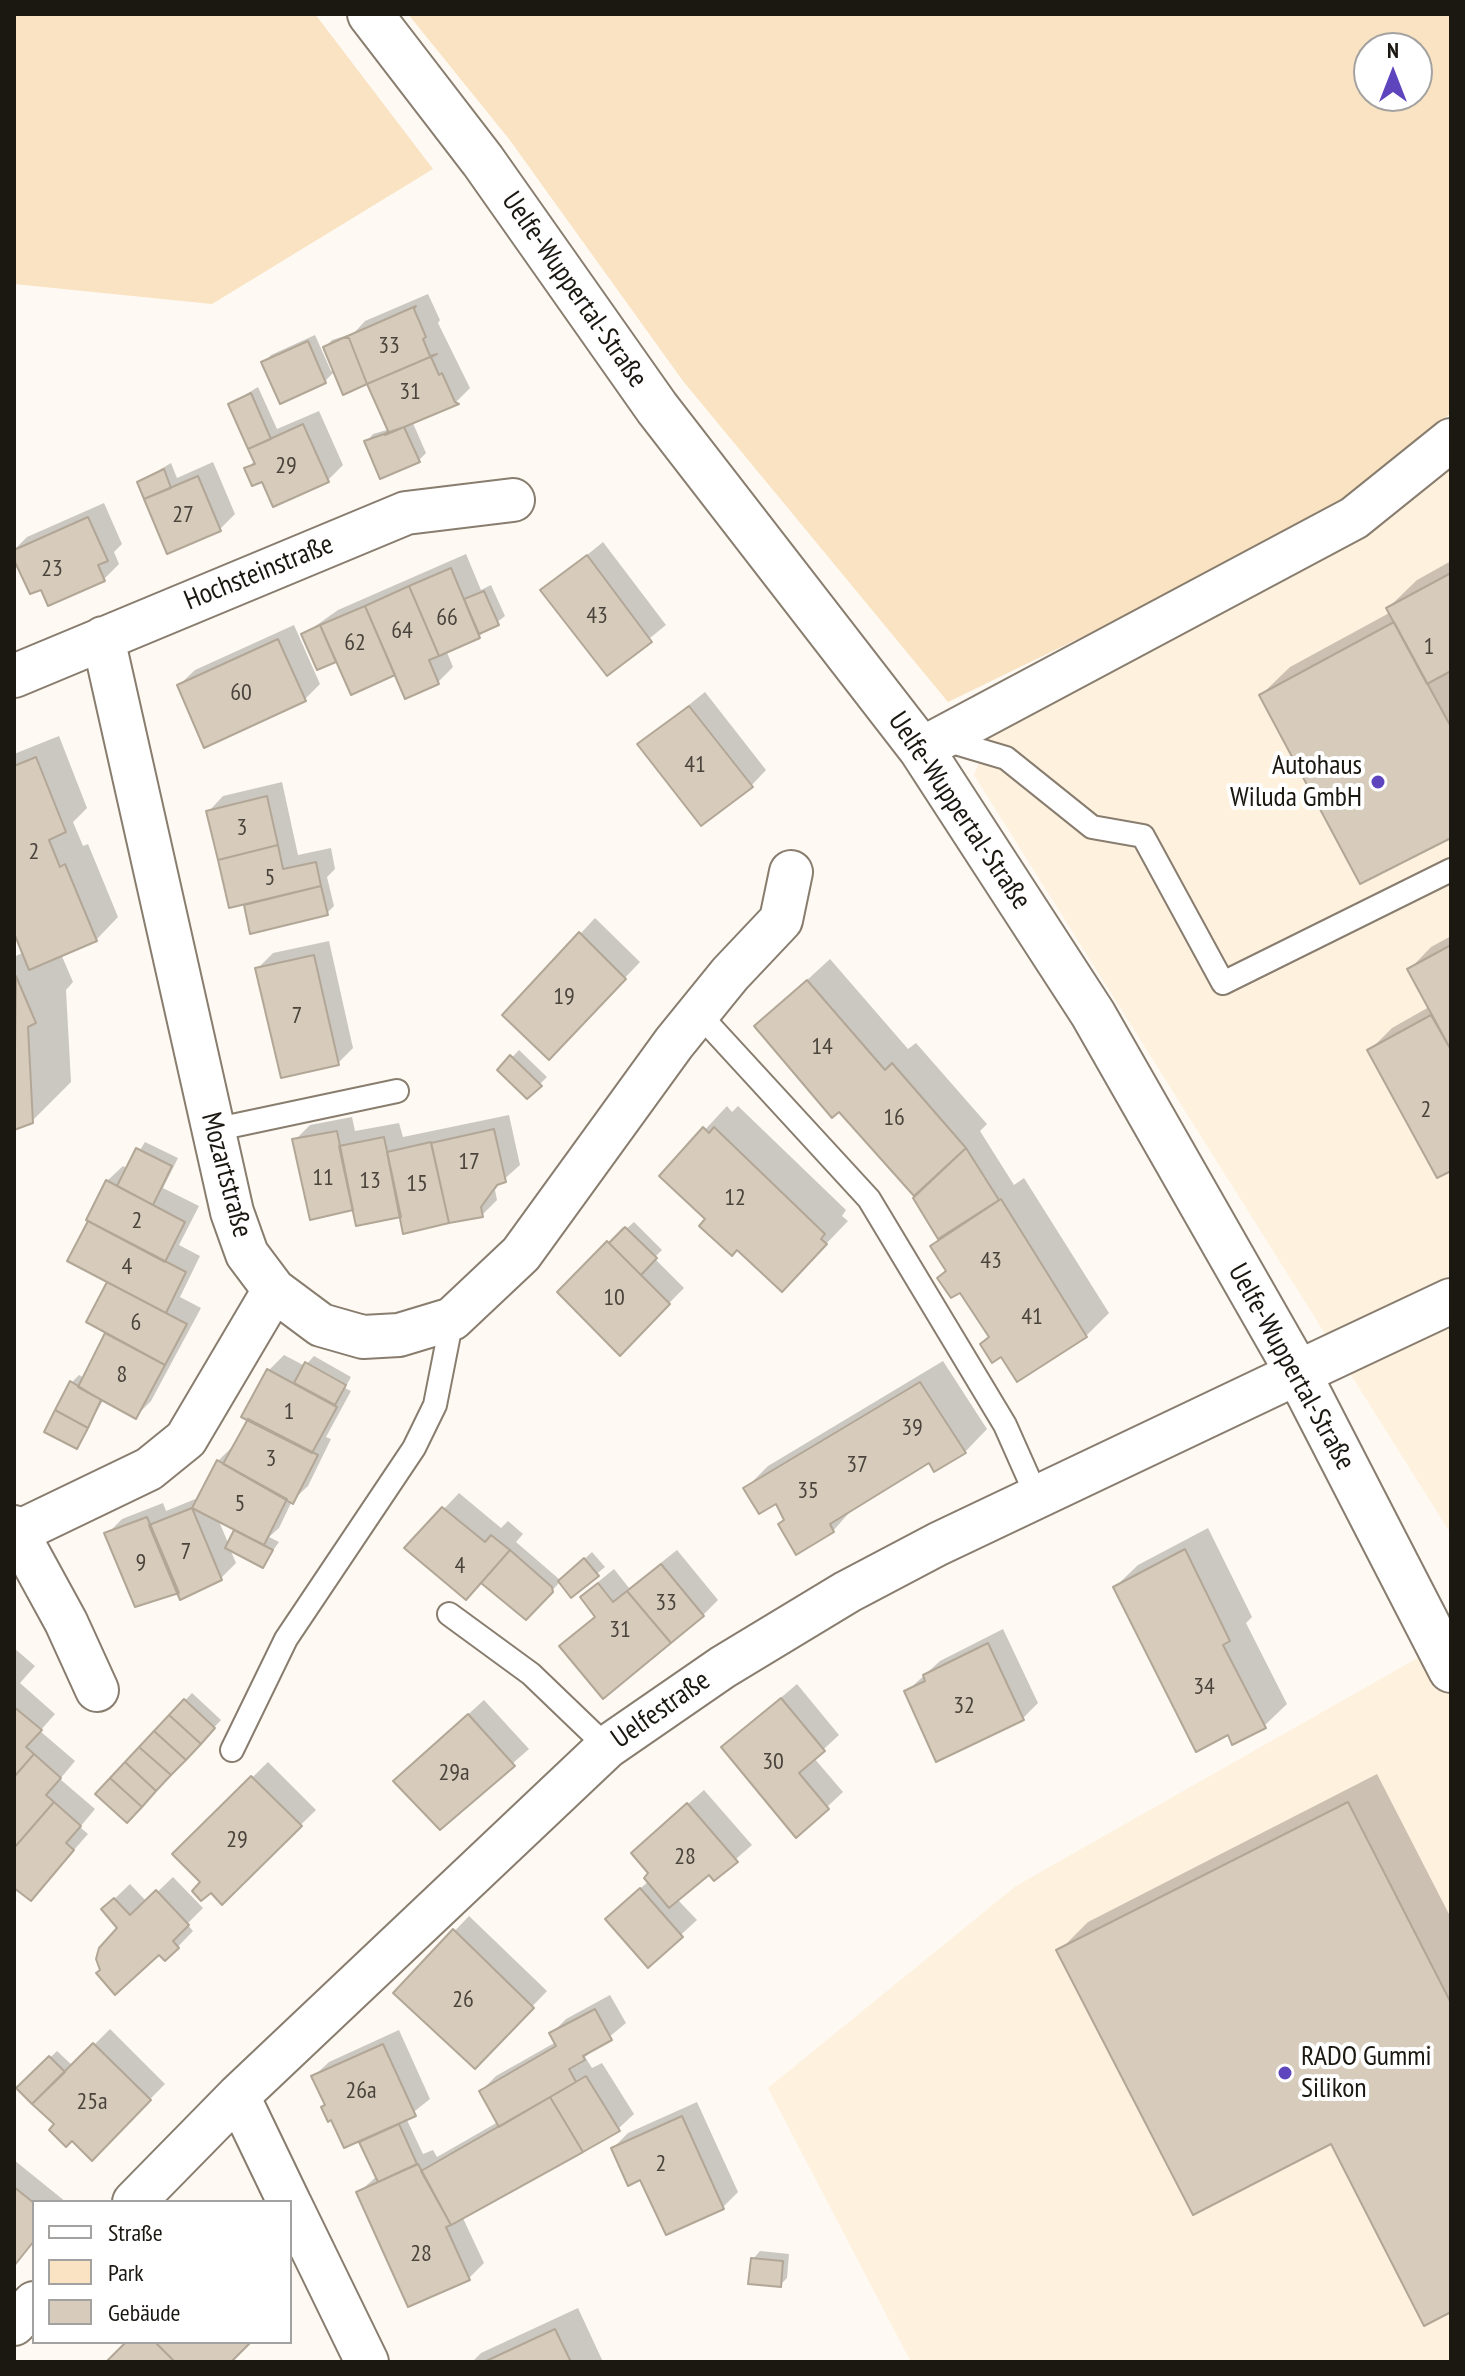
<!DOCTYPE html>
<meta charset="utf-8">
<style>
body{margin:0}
#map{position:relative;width:1465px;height:2376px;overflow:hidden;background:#fef9f2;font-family:"PT Sans Narrow",sans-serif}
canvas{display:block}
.frame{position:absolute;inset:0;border:16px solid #1b1711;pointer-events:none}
.legend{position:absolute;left:32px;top:2200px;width:260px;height:144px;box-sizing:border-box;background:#fff;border:2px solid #a4a2a0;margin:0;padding:10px 14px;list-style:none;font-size:24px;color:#1b1711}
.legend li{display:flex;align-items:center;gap:16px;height:40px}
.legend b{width:40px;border:2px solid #a4a2a0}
.north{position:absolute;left:1353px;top:32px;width:80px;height:80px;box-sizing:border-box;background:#fff;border:2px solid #a4a2a0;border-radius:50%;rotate:0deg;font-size:22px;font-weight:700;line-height:32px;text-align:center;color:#1b1711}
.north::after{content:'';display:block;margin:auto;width:28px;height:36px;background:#5f45bd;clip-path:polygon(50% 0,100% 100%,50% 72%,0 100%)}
</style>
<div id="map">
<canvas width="1465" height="2376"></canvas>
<div class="frame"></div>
<ul class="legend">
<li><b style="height:10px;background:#fff"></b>Straße</li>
<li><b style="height:22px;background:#f9e3c2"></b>Park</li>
<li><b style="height:22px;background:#d7ccbb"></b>Gebäude</li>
</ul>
<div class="north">N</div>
</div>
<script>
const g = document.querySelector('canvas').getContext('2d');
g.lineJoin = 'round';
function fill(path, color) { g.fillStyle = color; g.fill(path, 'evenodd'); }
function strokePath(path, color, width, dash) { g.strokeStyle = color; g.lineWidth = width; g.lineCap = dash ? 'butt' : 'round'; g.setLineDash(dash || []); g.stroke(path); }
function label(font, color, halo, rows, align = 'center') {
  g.font = font + ' "PT Sans Narrow",sans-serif'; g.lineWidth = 8; g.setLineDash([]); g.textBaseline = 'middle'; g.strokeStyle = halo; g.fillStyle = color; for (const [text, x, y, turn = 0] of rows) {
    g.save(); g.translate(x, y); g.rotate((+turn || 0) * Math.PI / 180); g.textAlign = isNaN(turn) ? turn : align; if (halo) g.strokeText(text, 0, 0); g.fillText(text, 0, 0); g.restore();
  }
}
const built = new Path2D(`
 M1451 458V1534L974 775 996 720Z
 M1451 1639V2362H911L768 2088 1016 1886Z`);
const green = new Path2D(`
 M14 14H315L433 169 212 304 14 284Z
 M408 14H1451V413L1325 519 948 702 683 381 509 139ZM1369 48H1417V96H1369Z`);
const shadow = new Path2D(`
 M428 294 440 320 438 323 470 388 455 403 412 421 426 453 419 460 366 442 373 434 390 429 369 380 335 371 325 381 264 362 271 355 315 335 331 371 335 370 325 347 332 340 354 333 365 321Z
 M258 387 277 429 319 411 343 465 328 480 263 479 247 469 255 460 230 404Z
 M213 462 235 514 220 529 139 482 171 463 177 478Z
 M104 503 122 544 114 552 119 564 104 579 42 588 14 555V550L27 537Z
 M603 542 666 625 607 673 543 591Z
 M466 554 481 590 491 585 505 616 479 636 446 650 453 667 438 682 406 696 396 672 335 660 304 634 338 610Z
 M1451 561V836L1261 695 1290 667 1391 612 1388 608 1417 580Z
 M294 625 320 684 305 699 179 685 195 670Z
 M705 692 766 770 751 786 640 744Z
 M59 736 87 808 73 822 83 846 88 844 118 917 96 940 61 954 73 982 66 990 71 1082 32 1121 14 1128V957L24 952 14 928V754Z
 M282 782 298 855 331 848 335 869 327 877 334 906 327 913 246 906 251 901 208 812 223 796Z
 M595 918 640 962 564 1042 505 1015Z
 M1451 936V1169L1370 1050 1392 1028 1429 1007 1409 970 1431 947Z
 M329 941 353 1048 338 1063 258 968 273 953Z
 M830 959 908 1049 916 1043 987 1124 980 1131 1014 1185 1024 1178 1109 1313 1086 1336 1002 1355 932 1246 940 1238 916 1195 757 1026Z
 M519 1050 547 1077 527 1097 500 1070Z
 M727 1106 732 1112 738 1106 846 1210 842 1216 848 1221 804 1267 708 1219 662 1176Z
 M509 1115 520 1165 501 1182 495 1190 497 1200 482 1215H401L354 1209 295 1140 310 1125 352 1117 355 1131 399 1123 403 1137Z
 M145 1142 178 1158 163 1188 199 1206 179 1245 200 1256 180 1297 201 1308 151 1401 136 1416 104 1399 76 1447 46 1431 72 1382 79 1375 84 1378 108 1332 107 1181 123 1166 128 1169Z
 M634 1222 662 1250 654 1258 684 1288 620 1353 560 1292 623 1227 625 1230Z
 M284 1355 305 1366 314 1356 351 1377 345 1388 351 1391 326 1437 331 1439 308 1486 292 1501 279 1528 269 1537 279 1542 262 1566 230 1549 236 1563 221 1578 179 1591 107 1534 122 1519 163 1503 166 1511 200 1497 218 1461 233 1446 250 1419 244 1416 269 1370ZM218 1519 238 1529 229 1545Z
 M943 1361 987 1429 965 1452 930 1460 855 1506 833 1531 786 1519 777 1502 746 1488 768 1466Z
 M459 1493 501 1528 508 1521 523 1534 516 1542 559 1579V1583L526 1618 482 1581 407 1548Z
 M1208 1528 1252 1617 1246 1623 1287 1704 1264 1726 1229 1733 1115 1587 1138 1565Z
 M677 1550 718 1600 703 1615 562 1646 596 1615 583 1597 598 1582 614 1569 629 1588Z
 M592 1552 605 1567 571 1595 561 1581Z
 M1003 1629 1038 1703 1023 1718 906 1692 940 1661Z
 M14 1648 35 1666 20 1683 55 1714 40 1731 75 1761 60 1779 95 1809 80 1827 88 1834 31 1899 14 1886Z
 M797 1684 839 1735 814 1758 843 1792 797 1835 723 1747Z
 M192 1693 221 1720 127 1820 98 1794Z
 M484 1700 529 1749 440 1827 411 1766Z
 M268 1762 316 1810 222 1902 175 1854Z
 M1377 1774 1451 1918V2310L1332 2142 1059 1951 1088 1922Z
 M704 1790 752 1845 714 1878 709 1872 677 1899 697 1920 648 1965 622 1904 649 1881V1838Z
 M173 1877 203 1908 187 1924 193 1931 166 1959 119 1928 103 1910 130 1884 147 1902Z
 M469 1916 547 1991 475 2066 396 1992Z
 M610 1995 626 2023 585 2057 592 2068 602 2063 634 2114 618 2129 462 2216 484 2263 468 2279 358 2193 377 2176 362 2142 368 2136 326 2104 313 2077 329 2062 399 2030 430 2099 406 2118 423 2154 433 2150 437 2157 498 2122 481 2091 496 2076 556 2042 551 2034 566 2019Z
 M110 2029 165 2084 92 2158 19 2088 57 2051 73 2066Z
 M697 2102 738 2192 723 2207 641 2177 613 2148 628 2133Z
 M14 2160 66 2202H34V2242L14 2264Z
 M760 2251 789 2254 787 2278 780 2285 753 2259Z
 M578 2308 603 2362H472L481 2353Z`);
const building = new Path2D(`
 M416 306 414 309 426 337 423 339 430 356 437 354 367 384 349 338H343Z
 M343 338H349L367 384 343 395 323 347Z
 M308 341 326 383 280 404 261 362Z
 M437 354 431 357 439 375 442 373 455 402 459 404 385 435 388 431 367 384Z
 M251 393 271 439 248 449 228 404Z
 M303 424 329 482 273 507 262 482 252 486 244 468 255 464 248 449Z
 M404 427 420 462 380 479 364 441Z
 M164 469 171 488 144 499 137 482Z
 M198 476 221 531 167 554 144 499Z
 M88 517 108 561 98 565 105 581 48 606 41 590 30 594 14 560V550Z
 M587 555 652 642 607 676 540 590Z
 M451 568 480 638 439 656 409 586Z
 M1451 573V671L1427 684 1386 608Z
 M409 586 439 656 429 660 439 684 405 699 365 606Z
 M484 591 499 625 479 634 464 599Z
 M365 606 395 675 351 695 320 625Z
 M1394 622 1451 727V838L1360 884 1259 695Z
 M320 625 336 662 317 670 301 634Z
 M278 639 306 701 204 748 177 685Z
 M689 706 753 787 701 826 637 744Z
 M36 757 66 832 49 840 60 867 65 864 97 941 29 970 14 933V766Z
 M267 796 278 845 218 860 206 811Z
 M278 845 283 869 316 862 321 886 229 908 218 860Z
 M321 886 328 915 250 934 244 905Z
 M579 932 626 979 549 1060 502 1015Z
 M1451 945V1050L1407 969Z
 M314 955 339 1065 281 1078 255 968Z
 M16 976 36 1023 28 1027 33 1123 14 1130Z
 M807 980 885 1070 892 1063 966 1148 914 1196 839 1112 832 1118 754 1026Z
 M1431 1015 1451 1050V1171L1437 1178 1367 1050Z
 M510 1055 542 1086 527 1099 497 1070Z
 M703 1127 709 1133 714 1127 825 1234 821 1239 827 1244 782 1292 737 1250 732 1256 699 1226 705 1219 659 1176Z
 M494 1129 506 1182 497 1185 481 1207 483 1217 449 1223 431 1143Z
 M337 1131 353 1210 310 1220 292 1139Z
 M384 1137 401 1217 356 1226 339 1146Z
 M431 1142 449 1223 403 1234 387 1152Z
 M136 1148 172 1166 153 1205 117 1186Z
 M966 1148 999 1200 938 1239 913 1198Z
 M106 1180 185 1222 165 1262 86 1220Z
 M1001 1199 1087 1337 1017 1382 1001 1357 992 1363 980 1344 989 1337 960 1293 951 1298 937 1278 946 1271 930 1246Z
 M88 1221 186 1272 166 1313 67 1261Z
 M625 1227 657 1258 641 1275 609 1243Z
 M607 1241 670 1304 620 1356 557 1292Z
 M107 1282 187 1324 165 1365 86 1322Z
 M105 1333 165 1365 136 1419 78 1387Z
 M305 1362 346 1385 335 1405 294 1383Z
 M267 1369 337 1407 312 1453 241 1417Z
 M70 1381 101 1400 88 1428 55 1410Z
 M920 1382 966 1453 934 1472 929 1463 830 1524 834 1532 796 1555 778 1524 784 1520 776 1504 759 1514 743 1488Z
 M55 1410 88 1428 77 1449 44 1432Z
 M248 1419 318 1455 293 1504 223 1464Z
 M217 1460 287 1499 264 1545 192 1508Z
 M442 1507 485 1542 491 1535 510 1550 466 1600 404 1548Z
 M192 1508 222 1580 180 1600 149 1525Z
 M147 1517 179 1593 135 1607 104 1533Z
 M234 1530 273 1550 263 1568 225 1548Z
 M1185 1549 1230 1641 1223 1645 1266 1728 1232 1745 1228 1735 1196 1752 1113 1587Z
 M510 1550 552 1587 553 1592 526 1620 481 1583Z
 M584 1558 599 1576 571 1598 558 1581Z
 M661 1564 704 1616 671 1643 627 1591Z
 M598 1583 613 1602 627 1591 671 1643 603 1699 559 1646 595 1617 580 1597Z
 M988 1643 1024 1720 936 1762 904 1691 925 1681 923 1675Z
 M781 1698 825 1751 799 1773 829 1809 796 1838 721 1747Z
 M184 1699 215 1728 201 1744 169 1715Z
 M14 1707 42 1730 26 1747 34 1754 14 1777Z
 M468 1714 515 1766 440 1830 393 1781Z
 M169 1715 201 1744 186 1760 154 1731Z
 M154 1731 186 1760 171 1775 139 1747Z
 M139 1747 171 1775 156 1791 125 1762Z
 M34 1754 61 1778 46 1795 54 1802 14 1848V1777Z
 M125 1762 156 1791 142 1807 110 1778Z
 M251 1776 302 1826 222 1905 211 1893 201 1901 192 1891 200 1882 172 1854Z
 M110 1778 142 1807 127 1823 95 1794Z
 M54 1802 81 1826 66 1843 74 1850 31 1901 14 1888V1848Z
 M1348 1802 1451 2003V2312L1424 2326 1331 2144 1193 2215 1056 1950Z
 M687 1803 738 1862 714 1881 709 1875 669 1908 644 1878 648 1873 631 1853Z
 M640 1888 683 1937 648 1968 605 1919Z
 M156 1890 189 1925 173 1941 179 1948 165 1961 159 1955 115 1995 96 1973 100 1970 96 1959 99 1948 117 1928 101 1909 114 1898 130 1915Z
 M453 1929 534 2008 475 2069 393 1993Z
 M595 2009 612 2040 583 2056 585 2060 569 2069 576 2082 499 2127 479 2091 556 2046 549 2033Z
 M93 2043 151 2100 92 2161 72 2141 66 2147 49 2130 54 2124 32 2104Z
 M383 2044 416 2116 344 2148 331 2120 328 2122 321 2107 325 2105 311 2076Z
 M49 2056 65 2072 32 2104 16 2088Z
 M586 2076 620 2131 583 2152 550 2097Z
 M550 2097 583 2152 451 2225 421 2171Z
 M682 2116 724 2209 666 2235 640 2180 628 2186 611 2148Z
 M399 2124 417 2164 378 2182 359 2142Z
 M418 2164 451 2225 446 2227 470 2280 408 2307 356 2192Z
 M14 2187 34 2203V2241L14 2266Z
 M751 2258 783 2261 781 2287 748 2284Z
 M555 2329 571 2362H484Z
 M126 2342H155L175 2362H106Z
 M155 2342H251L231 2362H175Z`);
const service = new Path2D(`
 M942 739 1006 758 1092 827 1143 836 1223 983 1451 870
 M698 1013 869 1199 1005 1425 1037 1497
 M213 1130 397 1091
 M449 1614 531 1674 607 1747
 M232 1750 286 1639 414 1448 435 1405 452 1319`);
const minor = new Path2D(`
 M103 638 232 1212 247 1254 274 1290 321 1325 363 1337 399 1335 452 1319 521 1254 674 1043 730 974 781 920 791 872
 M14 676 406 513 513 500
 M921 749 1354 518 1451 440
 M14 1527 66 1622 97 1690
 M16 1533 149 1469 186 1439 274 1290
 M238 2096 289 2202
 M134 2202 238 2096 607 1747 723 1667 847 1592 938 1544 1298 1373
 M290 2204 367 2362
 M14 2324 34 2303`);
const tertiary = new Path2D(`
 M1298 1373 1451 1301`);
const secondary = new Path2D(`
 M370 14 483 161 657 408 921 749 1093 1014 1298 1373 1451 1670`);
const markers = [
 [1378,782,8,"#5f45bd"],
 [1285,2073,8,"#5f45bd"]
];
const numberNames = [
 ["33",389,346],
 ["31",410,392],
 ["29",286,466],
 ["27",183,515],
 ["23",52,569],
 ["43",597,616],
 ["66",447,618],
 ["64",402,631],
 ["62",355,643],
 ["1",1429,647],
 ["60",241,693],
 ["41",695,765],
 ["3",242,828],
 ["2",34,852],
 ["5",270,878],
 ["19",564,997],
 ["7",297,1016],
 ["14",822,1047],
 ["2",1426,1110],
 ["16",894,1118],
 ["17",469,1162],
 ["11",323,1178],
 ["13",370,1181],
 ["15",417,1184],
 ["12",735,1198],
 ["2",137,1221],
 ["43",991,1261],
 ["4",127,1267],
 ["10",614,1298],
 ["41",1032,1317],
 ["6",136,1323],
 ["8",122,1375],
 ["1",289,1412],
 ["39",912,1428],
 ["3",271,1459],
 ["37",857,1465],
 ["35",808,1491],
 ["5",240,1504],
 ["7",186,1552],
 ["9",141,1563],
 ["4",460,1566],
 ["33",666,1603],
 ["31",620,1630],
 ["34",1204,1687],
 ["32",964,1706],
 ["30",773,1762],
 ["29a",454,1773],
 ["29",237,1840],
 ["28",685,1857],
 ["26",463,2000],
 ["26a",361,2091],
 ["25a",92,2102],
 ["2",661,2164],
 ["28",421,2254]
];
const streetNames = [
 ["Uelfe-Wuppertal-Straße",574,290,55],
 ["Hochsteinstraße",259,573,-22],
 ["Uelfe-Wuppertal-Straße",959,811,56],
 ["Mozartstraße",226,1175,75],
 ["Uelfe-Wuppertal-Straße",1291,1367,61],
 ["Uelfestraße",661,1710,-35]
];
const poiNames = [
 ["Autohaus",1362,766],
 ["Wiluda GmbH",1362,798],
 ["RADO Gummi",1301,2057,"left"],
 ["Silikon",1301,2089,"left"]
];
fill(built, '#fef1de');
fill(green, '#f9e3c2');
fill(shadow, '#0003');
fill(building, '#d7ccbb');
strokePath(building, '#b2a797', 2);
strokePath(service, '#887d6e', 26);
strokePath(minor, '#887d6e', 46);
strokePath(tertiary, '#887d6e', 48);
strokePath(secondary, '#887d6e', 48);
strokePath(service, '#fff', 22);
strokePath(minor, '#fff', 42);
strokePath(tertiary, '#fff', 44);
strokePath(secondary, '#fff', 44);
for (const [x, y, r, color] of markers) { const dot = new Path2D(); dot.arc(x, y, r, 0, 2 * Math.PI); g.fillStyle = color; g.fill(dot); strokePath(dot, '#fff', 3); }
label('24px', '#4a443c', null, numberNames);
label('28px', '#1b1711', '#fff', streetNames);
label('28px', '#1b1711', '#fff', poiNames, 'right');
</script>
